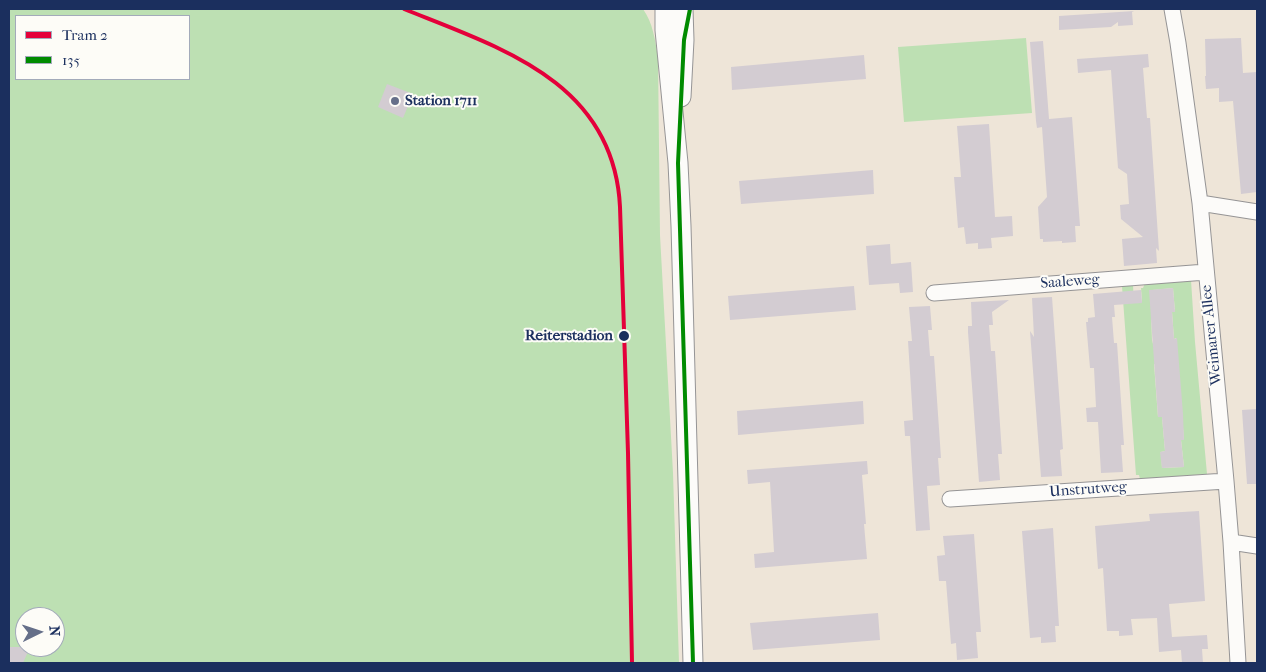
<!DOCTYPE html>
<style>
body{margin:0}
#map{position:relative;width:1266px;height:672px;overflow:hidden;background:#eee5d8;font-family:"IM FELL French Canon",serif}
canvas{display:block}
.frame{position:absolute;inset:0;border:10px solid #1b2f5e;pointer-events:none}
.legend{position:absolute;left:15px;top:15px;width:175px;height:65px;box-sizing:border-box;background:#fdfcf7;border:1px solid #a3aaba;margin:0;padding:6px 9px;list-style:none;font-size:15px;color:#1b2f5e}
.legend li{display:flex;align-items:center;gap:10px;height:25px}
.legend b{width:25px;border:1px solid #a3aaba}
.north{position:absolute;left:15px;top:607px;width:50px;height:50px;box-sizing:border-box;background:#fdfcf7;border:1px solid #a3aaba;border-radius:50%;rotate:86deg;font-size:14px;font-weight:700;line-height:20px;text-align:center;color:#1b2f5e}
.north::after{content:'';display:block;margin:auto;width:18px;height:22px;background:#656f89;clip-path:polygon(50% 0,100% 100%,50% 72%,0 100%)}
</style>
<div id="map">
<canvas width="1266" height="672"></canvas>
<div class="frame"></div>
<ul class="legend">
<li><b style="height:6px;background:#e4003a"></b>Tram 2</li>
<li><b style="height:6px;background:#008b00"></b>135</li>
</ul>
<div class="north">N</div>
</div>
<script>
const g = document.querySelector('canvas').getContext('2d');
g.lineJoin = 'round';
function fill(path, color) { g.fillStyle = color; g.fill(path, 'evenodd'); }
function strokePath(path, color, width, dash) { g.strokeStyle = color; g.lineWidth = width; g.lineCap = dash ? 'butt' : 'round'; g.setLineDash(dash || []); g.stroke(path); }
function label(font, color, halo, rows, align = 'center') {
  g.font = font + ' "IM FELL French Canon",serif'; g.lineWidth = 4; g.setLineDash([]); g.textBaseline = 'middle'; g.strokeStyle = halo; g.fillStyle = color; for (const [text, x, y, turn = 0] of rows) {
    g.save(); g.translate(x, y); g.rotate((+turn || 0) * Math.PI / 180); g.textAlign = isNaN(turn) ? turn : align; if (halo) g.strokeText(text, 0, 0); g.fillText(text, 0, 0); g.restore();
  }
}
const green = new Path2D(`
 M9 9H643C653 23 655 40 658 57L660 235 673 473 679 663H9ZM16 16H189V79H16ZM25 617H55V647H25Z
 M1026 38 1032 113 904 122 898 47Z
 M1191 280 1195 342 1207 474 1140 479 1139 475H1136L1122 286 1133 285 1134 303 1142 302 1141 288H1143L1145 283ZM1173 288 1175 312H1172L1174 339 1176 338 1184 440H1181L1184 467 1162 468 1161 452 1165 451 1162 417H1158L1154 364 1158 363 1152 340 1151 314 1155 313 1153 290Z`);
const building = new Path2D(`
 M1134 11 1132 12 1133 25 1118 26V22L1111 27 1059 30V16Z
 M1241 38 1243 73 1257 72V192L1241 194 1233 101 1219 102V88L1206 89 1205 76H1206L1205 39Z
 M1043 41 1049 119 1072 117 1080 226H1075L1076 242 1062 243V241L1043 242V239H1040L1038 207 1047 197 1042 127 1037 128 1036 121 1030 42Z
 M1148 54 1149 67 1143 68 1147 118H1150L1159 251 1156 248 1157 263 1124 266 1122 239 1143 237 1121 219 1120 205 1129 204 1127 174 1118 168 1111 70 1078 73 1077 59Z
 M864 55 866 79 732 90 731 67Z
 M387 84 413 94 403 118 378 107Z
 M989 124 995 217 1012 216 1013 236 991 238 992 248 978 249V243L966 244 964 227 958 228 954 177H961L957 126Z
 M873 170 874 194 741 204 739 181Z
 M890 244 891 264 911 262 913 292 900 293 899 283 869 285 866 246Z
 M854 286 856 310 730 320 728 296Z
 M1173 288 1175 312H1172L1174 339 1177 338 1183 414 1184 440H1181L1184 467 1162 468 1160 452 1165 451 1162 417H1158L1149 290Z
 M1141 290 1142 303 1114 305 1115 317H1112L1114 343H1117L1124 445H1121L1123 472 1101 473 1098 422H1087L1086 408 1096 407 1094 368H1090L1086 322H1088V318L1095 317 1093 294Z
 M1052 297 1063 449 1060 450 1062 476 1041 477 1030 331 1034 337 1032 298Z
 M1009 300 992 312 993 325H989L991 351H995L1002 454H998L1000 480 979 482 968 332V326H972L971 302Z
 M930 306 932 330H928L930 356H934L941 458H938L940 485 927 486 930 530 916 531 910 436H905L904 421 913 420 908 341H912L909 307Z
 M863 401 864 424 738 435 737 411Z
 M1257 409V484H1247L1242 410Z
 M867 461 868 474 862 475 866 524H864L867 559 755 568 754 554 774 552 770 482 748 484 747 470Z
 M1199 511 1205 601 1169 604 1172 637 1207 635 1208 649H1202L1203 663H1182L1181 650 1159 652 1157 618 1131 619 1133 635 1119 636V631H1107L1103 568 1098 569 1095 526 1150 521 1149 514Z
 M1053 528 1059 626H1055L1056 642 1041 643V637L1030 638 1022 531Z
 M974 534 981 632H976L978 658 957 660 956 643 951 644 946 581H939L937 556 945 555 943 536Z
 M878 613 880 640 753 650 750 623Z
 M9 647H30L23 663H9Z`);
const minor = new Path2D(`
 M1172 9 1178 43 1200 203 1226 481 1231 542 1238 663
 M1200 203 1257 212
 M934 293 1206 272
 M950 499 1226 481
 M1231 542 1257 546`);
const tertiary = new Path2D(`
 M665 9V30L678 163 681 226 693 663
 M681 97 684 40 683 9`);
const bus1 = new Path2D(`
 M690 9 684 40 678 163 693 663`);
const tram1 = new Path2D(`
 M404 9C501 48 614 82 620 207L628 453 632 663`);
const markers = [
 [395,101,5,"#656f89"],
 [624,336,6,"#1b2f5e"]
];
const poiNames = [
 ["Station 1711",405,101]
];
const streetNames = [
 ["Saaleweg",1070,282,-4],
 ["Weimarer Allee",1212,335,-96],
 ["Unstrutweg",1088,490,-4]
];
const stopNames = [
 ["Reiterstadion",613,336]
];
fill(green, '#bde0b3');
fill(building, '#d3ccd2');
strokePath(minor, '#959495', 17);
strokePath(tertiary, '#959495', 21);
strokePath(minor, '#fcfbf9', 15);
strokePath(tertiary, '#fcfbf9', 19);
strokePath(bus1, '#008b00', 4);
strokePath(tram1, '#e4003a', 4);
for (const [x, y, r, color] of markers) { const dot = new Path2D(); dot.arc(x, y, r, 0, 2 * Math.PI); g.fillStyle = color; g.fill(dot); strokePath(dot, '#fdfcf7', 2); }
label('bold 15px', '#1b2f5e', '#fdfcf7', poiNames, 'left');
label('15px', '#1b2f5e', '#fdfcf7', streetNames);
label('bold 15px', '#1b2f5e', '#fdfcf7', stopNames, 'right');
</script>
